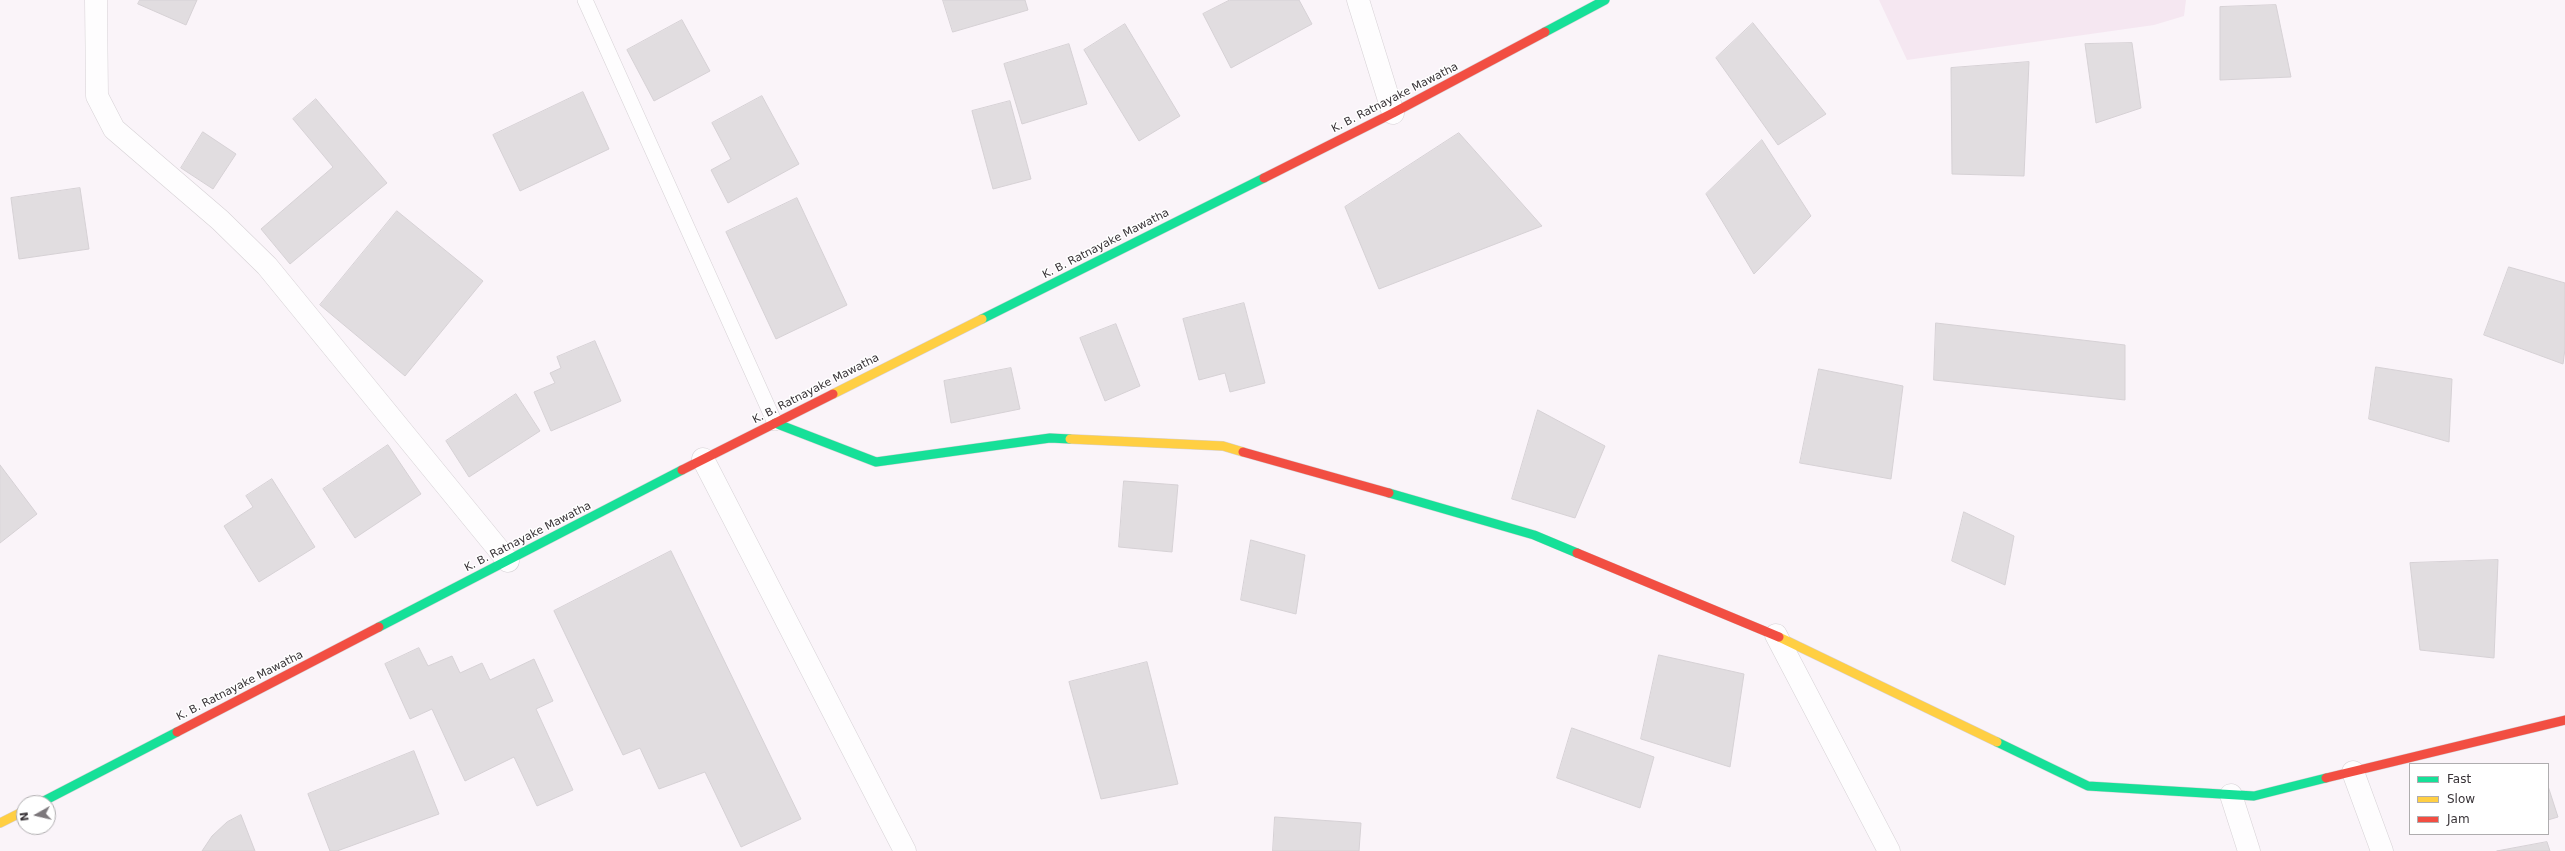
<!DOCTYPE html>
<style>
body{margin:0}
#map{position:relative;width:2565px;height:851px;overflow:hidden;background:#faf4f9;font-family:"DejaVu Sans",sans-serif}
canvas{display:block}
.legend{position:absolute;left:2409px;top:763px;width:140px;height:72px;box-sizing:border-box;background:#fff;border:1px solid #afadaf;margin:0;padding:5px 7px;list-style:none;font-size:12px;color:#383337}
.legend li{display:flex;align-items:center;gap:8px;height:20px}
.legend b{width:20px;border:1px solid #afadaf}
.north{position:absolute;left:16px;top:795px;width:40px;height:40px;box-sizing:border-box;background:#fff;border:1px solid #afadaf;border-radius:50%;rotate:262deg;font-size:11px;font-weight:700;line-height:16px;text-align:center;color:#383337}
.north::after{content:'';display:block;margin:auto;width:14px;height:18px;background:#7c777b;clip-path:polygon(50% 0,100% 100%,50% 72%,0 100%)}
</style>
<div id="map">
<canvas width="2565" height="851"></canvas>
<ul class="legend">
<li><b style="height:5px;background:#16e098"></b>Fast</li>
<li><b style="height:5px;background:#ffcf43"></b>Slow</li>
<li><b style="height:5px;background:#f24e42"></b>Jam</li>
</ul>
<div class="north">N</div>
</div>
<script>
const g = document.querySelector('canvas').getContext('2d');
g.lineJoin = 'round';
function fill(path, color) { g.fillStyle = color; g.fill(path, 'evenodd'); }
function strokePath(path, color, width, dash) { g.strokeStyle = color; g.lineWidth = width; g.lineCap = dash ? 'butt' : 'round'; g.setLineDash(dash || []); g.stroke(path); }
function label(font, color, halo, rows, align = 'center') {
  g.font = font + ' "DejaVu Sans",sans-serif'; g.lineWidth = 3; g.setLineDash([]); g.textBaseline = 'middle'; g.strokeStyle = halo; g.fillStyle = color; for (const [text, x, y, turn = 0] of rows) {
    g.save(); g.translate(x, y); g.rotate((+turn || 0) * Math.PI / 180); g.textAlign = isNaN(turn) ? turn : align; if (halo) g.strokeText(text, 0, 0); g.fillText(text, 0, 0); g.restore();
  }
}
const built = new Path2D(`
 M1879 0H2186L2184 16 2154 25 1907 60Z`);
const building = new Path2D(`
 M140 0H197L186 25 138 4Z
 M943 0H1025L1028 10 953 32Z
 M1230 0H1299L1312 24 1231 68 1203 14Z
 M2276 5 2291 77 2220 80V7Z
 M682 20 710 71 654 101 627 50Z
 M1753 23 1826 114 1778 145 1716 58Z
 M1125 24 1180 116 1139 141 1084 50Z
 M2132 43 2141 108 2096 123 2085 44Z
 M1069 44 1087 104 1022 124 1004 64Z
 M2029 62 2024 176 1952 174 1951 68Z
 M583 92 609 149 520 191 493 135Z
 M762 96 799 164 728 203 711 170 731 159 712 123Z
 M316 99 387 183 290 264 261 229 333 167 293 119Z
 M1010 101 1031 179 993 189 972 111Z
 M203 132 236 154 213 189 181 168Z
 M1459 133 1542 226 1379 289 1345 207Z
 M1762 140 1811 216 1754 274 1706 194Z
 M80 188 89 249 19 259 11 198Z
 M797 198 847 305 776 339 726 232Z
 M397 211 483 281 405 376 320 305Z
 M2509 267 2565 283V349L2563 364 2484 335Z
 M1244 303 1265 383 1230 392 1225 373 1199 380 1183 319Z
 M1936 323 2125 345V400L1934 380Z
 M1116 324 1140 386 1105 401 1080 338Z
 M595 341 621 401 551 431 534 392 555 383 550 373 561 368 557 357Z
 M2376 367 2452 379 2449 442 2369 419Z
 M1011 368 1020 409 951 423 944 381Z
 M1819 369 1903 386 1891 479 1800 463Z
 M516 394 540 431 469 477 446 441Z
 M1538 410 1605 446 1575 518 1512 499Z
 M388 445 421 494 355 538 323 489Z
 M0 465 37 514 0 543Z
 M272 479 315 547 259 582 224 526 253 507 246 496Z
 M1124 481 1178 485 1172 552 1119 547Z
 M1964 512 2014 536 2005 585 1952 561Z
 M1251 540 1305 555 1296 614 1241 600Z
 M671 551 801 819 741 847 705 772 659 789 640 748 623 755 554 611Z
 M2498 560 2494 658 2420 650 2410 563Z
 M419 648 428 666 452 656 460 673 482 663 490 680 534 659 553 701 536 709 573 790 537 806 514 757 465 781 432 709 410 719 385 664Z
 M1659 655 1744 674 1730 767 1641 739Z
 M1147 662 1178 784 1101 799 1069 682Z
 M1572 728 1654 757 1640 808 1557 778Z
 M414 751 439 814 337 851H330L308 794Z
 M2548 786 2558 817 2548 820Z
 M241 815 255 851H202L212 836 227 822Z
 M1275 817 1361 823 1359 851H1273Z
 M2547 842 2550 851H2497Z`);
const lane = new Path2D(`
 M585 0 775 423`);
const street = new Path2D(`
 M96 0 97 96 114 129 220 220 267 266 508 561
 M1358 0 1393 113
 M703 459 905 851
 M1776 635 1889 851
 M2353 772 2382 851
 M2231 795 2249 851`);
const fast = new Path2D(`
 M1545 32 1605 0
 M982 319 1264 178
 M775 423 876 462 1050 438 1070 439
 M1389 493 1534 535 1577 553
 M379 627 682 470
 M1997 742 2088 786 2254 796 2326 778
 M40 803 177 732`);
const slow = new Path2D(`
 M833 394 982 319
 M1070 439 1223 446 1243 452
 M1779 637 1997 742
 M0 823 24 811`);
const jam = new Path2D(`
 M1264 178 1393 113 1545 32
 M1243 452 1389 493
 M682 470 833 394
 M1577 553 1779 637
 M177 732 379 627
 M2326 778 2565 720`);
const streetNames = [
 ["K. B. Ratnayake Mawatha",1395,98,-27],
 ["K. B. Ratnayake Mawatha",1106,244,-27],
 ["K. B. Ratnayake Mawatha",816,389,-27],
 ["K. B. Ratnayake Mawatha",528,537,-27],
 ["K. B. Ratnayake Mawatha",240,686,-27]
];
fill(built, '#f5e7f1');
fill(building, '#e1dde0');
strokePath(building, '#d6d1d5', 1);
strokePath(lane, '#d6d1d5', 16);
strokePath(street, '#d6d1d5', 23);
strokePath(fast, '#d6d1d5', 10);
strokePath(slow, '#d6d1d5', 10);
strokePath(jam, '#d6d1d5', 10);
strokePath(lane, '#fefdfe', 15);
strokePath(street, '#fefdfe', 22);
strokePath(fast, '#16e098', 9);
strokePath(slow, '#ffcf43', 9);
strokePath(jam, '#f24e42', 9);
label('11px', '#383337', '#fff', streetNames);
</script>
